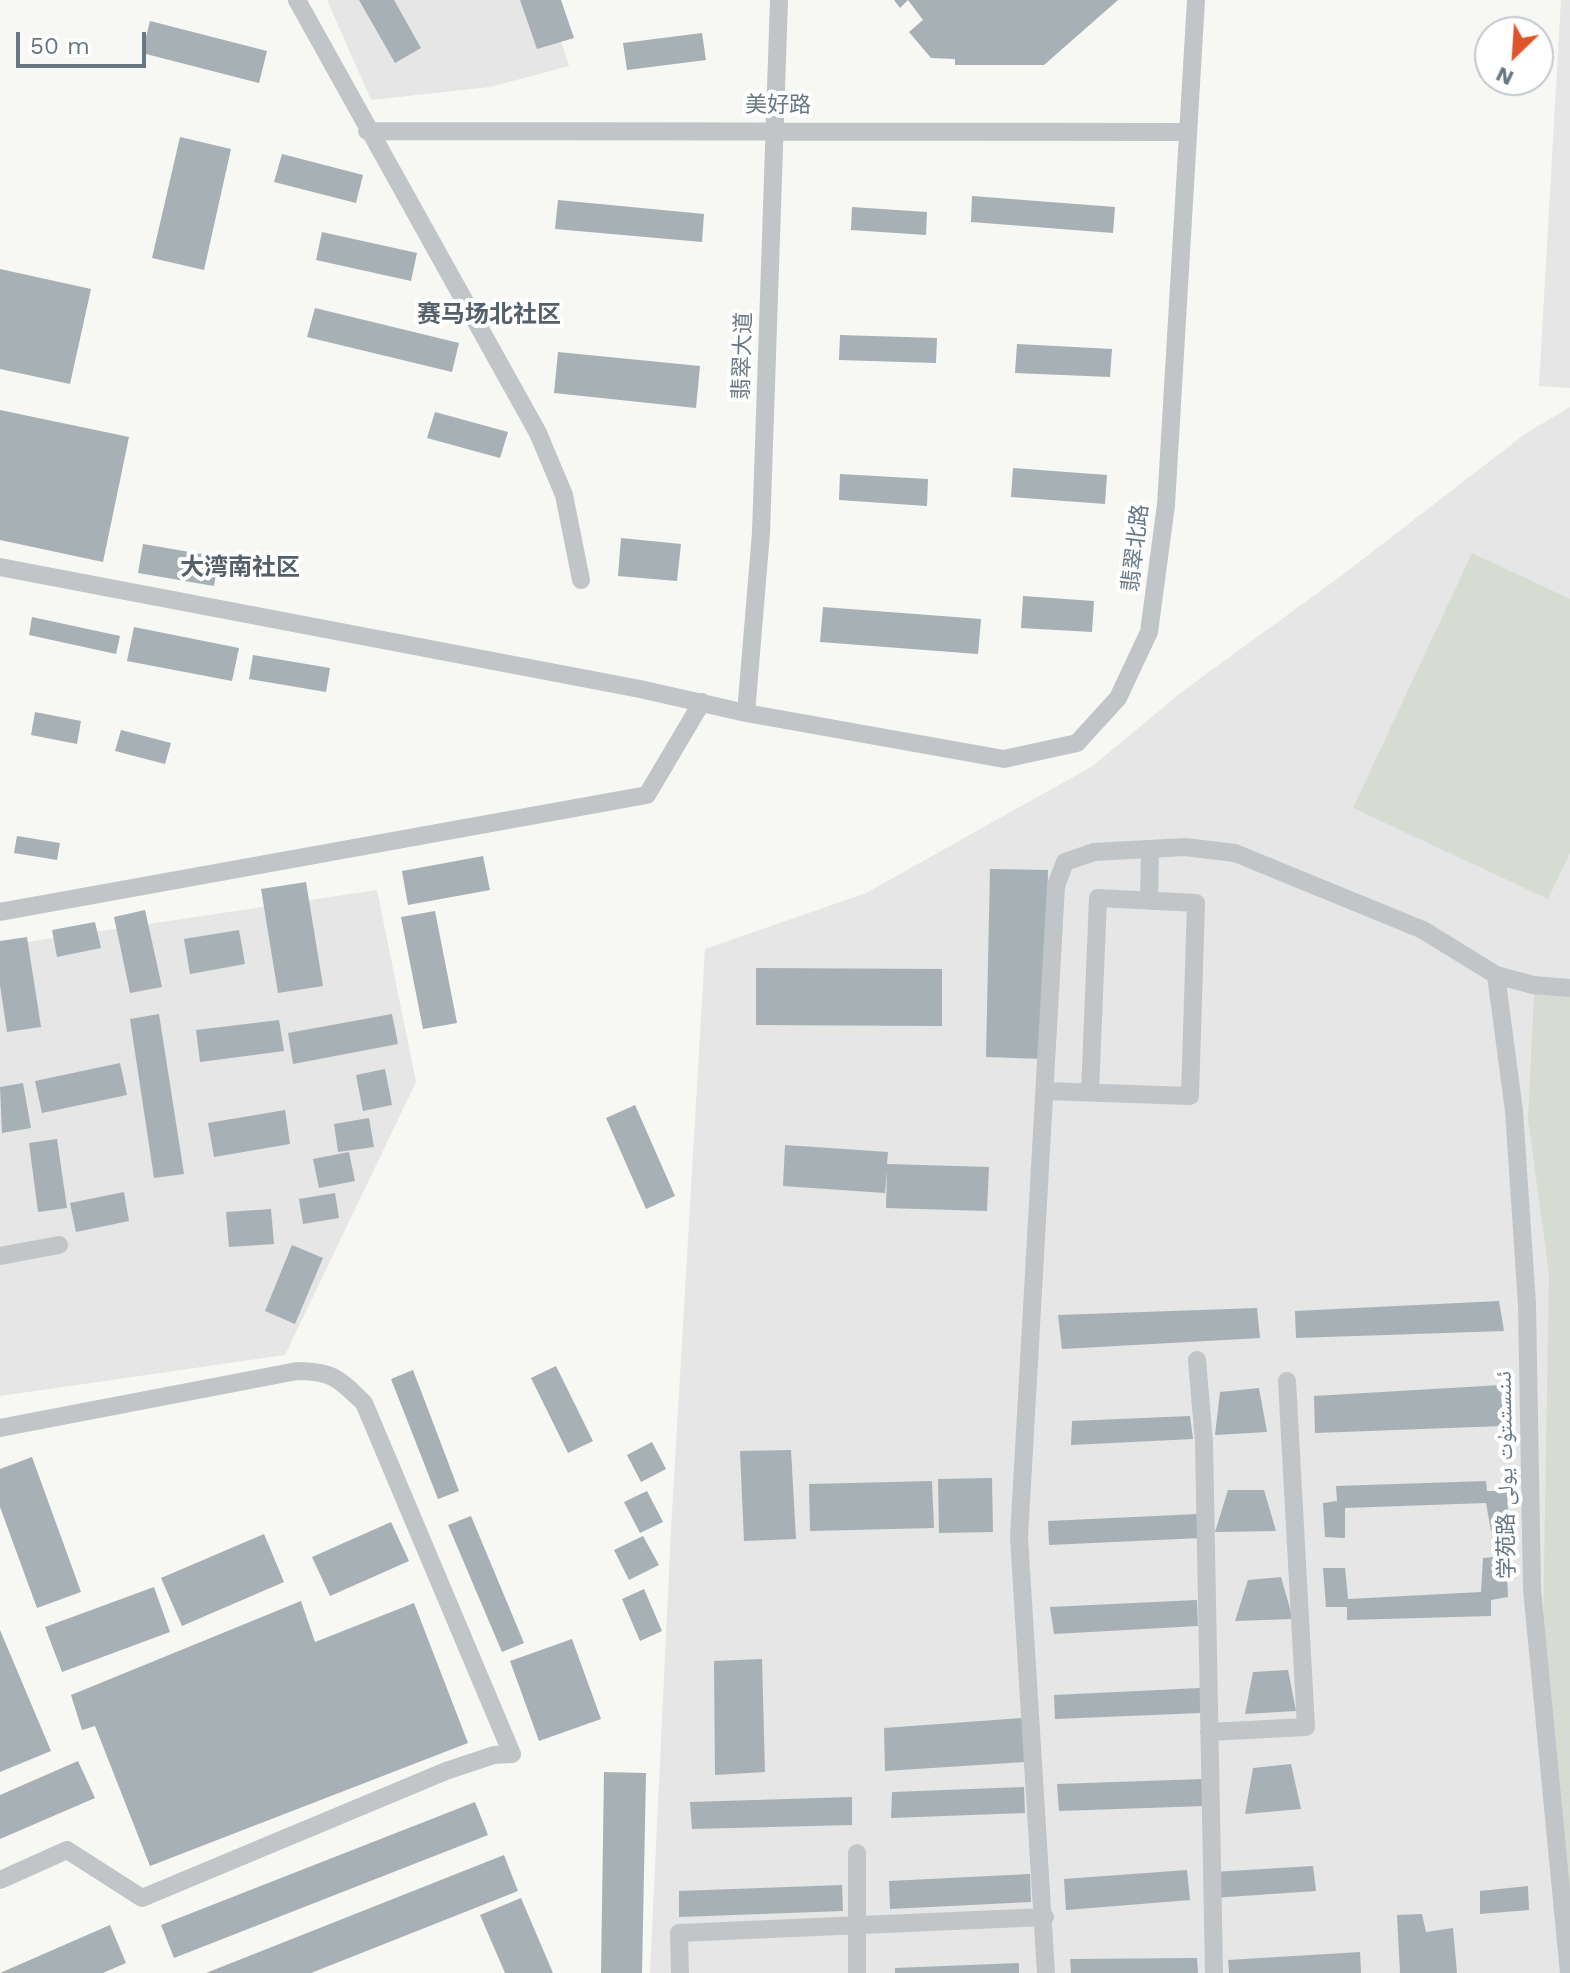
<!DOCTYPE html>
<meta charset="utf-8">
<style>
body{margin:0}
#map{position:relative;width:1570px;height:1973px;overflow:hidden;background:#f7f7f4;font-family:"Work Sans",sans-serif}
canvas{display:block}
.north{position:absolute;left:1474px;top:16px;width:80px;height:80px;box-sizing:border-box;background:#fff;border:2px solid #c2c9ce;border-radius:50%;rotate:205deg;font-size:22px;font-weight:700;line-height:32px;text-align:center;color:#677784}
.north::after{content:'';display:block;margin:auto;width:28px;height:36px;background:#df542c;clip-path:polygon(50% 0,100% 100%,50% 72%,0 100%)}
.scale{position:absolute;left:16px;top:32px;width:130px;height:36px;box-sizing:border-box;border:4px solid #677784;border-top:0;padding-left:10px;font-size:24px;line-height:28px;white-space:nowrap;color:#677784;-webkit-text-stroke:6px #fff;paint-order:stroke}
</style>
<div id="map">
<canvas width="1570" height="1973"></canvas>
<div class="north">N</div>
<div class="scale">50 m</div>
</div>
<script>
const g = document.querySelector('canvas').getContext('2d');
g.lineJoin = 'round';
function fill(path, color) { g.fillStyle = color; g.fill(path, 'evenodd'); }
function strokePath(path, color, width, dash) { g.strokeStyle = color; g.lineWidth = width; g.lineCap = dash ? 'butt' : 'round'; g.setLineDash(dash || []); g.stroke(path); }
function label(font, color, halo, rows, align = 'center') {
  g.font = font + ' "Work Sans","Noto Naskh Arabic","Noto Sans SC",sans-serif'; g.lineWidth = 8; g.setLineDash([]); g.textBaseline = 'middle'; g.strokeStyle = halo; g.fillStyle = color; for (const [text, x, y, turn = 0] of rows) {
    g.save(); g.translate(x, y); g.rotate((+turn || 0) * Math.PI / 180); g.textAlign = isNaN(turn) ? turn : align; if (halo) g.strokeText(text, 0, 0); g.fillText(text, 0, 0); g.restore();
  }
}
const built = new Path2D(`
 M327 0H548L569 66 490 87 371 100Z
 M1561 0H1570V388L1539 386Z
 M1570 407V1973H650L671 1530 705 949 866 893 1091 767 1187 688 1341 576 1525 434Z
 M377 890 416 1082 285 1355 0 1396V946Z`);
const green = new Path2D(`
 M1472 553 1570 599V853L1548 899 1353 808Z
 M1570 991V1918L1543 1627 1549 1274 1528 1119 1534 994Z`);
const building = new Path2D(`
 M359 0H394L421 48 395 63Z
 M520 0H561L574 38 537 49Z
 M894 0H1118L1044 65H955V59L931 58 909 32 923 20 908 0 900 8Z
 M150 21 267 51 259 83 142 53Z
 M702 33 706 60 627 70 623 43Z
 M180 137 231 149 204 270 152 258Z
 M282 154 363 175 356 203 274 182Z
 M972 196 1115 207 1113 233 971 222Z
 M558 200 704 214 702 242 555 229Z
 M852 207 927 212 926 235 851 230Z
 M322 232 417 253 411 281 316 260Z
 M0 269 91 289 70 384 0 369Z
 M315 308 459 343 452 372 307 337Z
 M840 335 937 338 936 363 839 360Z
 M1017 344 1112 349 1110 377 1015 373Z
 M558 352 700 366 696 408 554 393Z
 M0 410 129 437 103 562 0 540Z
 M435 412 508 432 500 458 427 438Z
 M1013 468 1107 475 1105 504 1011 497Z
 M840 474 928 479 927 506 839 500Z
 M621 538 681 544 677 581 618 576Z
 M143 544 219 557 214 586 138 573Z
 M1023 596 1094 601 1092 632 1021 628Z
 M823 607 981 619 978 654 820 642Z
 M32 617 120 636 116 654 29 635Z
 M134 627 239 648 232 681 127 661Z
 M253 655 330 668 326 692 249 679Z
 M35 712 81 721 77 744 31 735Z
 M121 730 171 743 165 764 115 751Z
 M17 836 60 843 57 860 14 853Z
 M483 856 490 890 408 905 402 871Z
 M990 869 1048 870 1044 1059 986 1057Z
 M306 882 323 986 278 993 261 889Z
 M145 910 162 987 130 993 114 917Z
 M435 911 457 1023 423 1029 401 917Z
 M95 922 101 948 57 957 52 930Z
 M239 930 245 964 190 974 184 939Z
 M27 937 41 1027 7 1032 0 985V941Z
 M756 968 942 969V1026L756 1025Z
 M159 1014 184 1174 154 1178 130 1019Z
 M392 1014 398 1044 293 1064 288 1033Z
 M279 1020 284 1051 200 1062 196 1030Z
 M120 1063 127 1095 42 1113 35 1081Z
 M385 1069 392 1105 363 1111 356 1075Z
 M23 1083 31 1128 2 1133 0 1087Z
 M635 1105 675 1196 646 1209 606 1118Z
 M285 1110 290 1144 214 1157 208 1123Z
 M369 1118 374 1147 338 1152 334 1124Z
 M57 1139 67 1208 38 1212 29 1143Z
 M785 1145 888 1152 887 1164 989 1167 987 1211 886 1208 887 1171 885 1193 783 1186Z
 M349 1152 355 1181 319 1188 313 1159Z
 M124 1192 129 1221 76 1232 70 1203Z
 M335 1193 339 1218 303 1224 299 1199Z
 M271 1209 274 1244 229 1247 226 1212Z
 M292 1245 323 1258 295 1324 265 1311Z
 M1499 1301 1504 1331 1296 1338 1295 1311Z
 M1257 1308 1260 1338 1062 1349 1058 1315Z
 M556 1366 593 1441 568 1453 531 1378Z
 M413 1370 459 1491 438 1499 391 1379Z
 M1501 1385 1503 1426 1315 1433 1314 1396Z
 M1259 1388 1267 1432 1215 1435 1220 1392Z
 M1190 1416 1193 1439 1071 1445 1072 1421Z
 M652 1442 666 1469 641 1482 627 1455Z
 M791 1450 796 1539 744 1541 740 1451Z
 M32 1457 81 1592 37 1608 0 1507V1469Z
 M992 1478 993 1532 939 1533 938 1479Z
 M932 1481 934 1528 810 1531 809 1484Z
 M1486 1481 1487 1491H1507L1509 1529 1491 1531 1486 1503 1345 1508V1538L1325 1537 1323 1503 1337 1501 1336 1486Z
 M1228 1490H1264L1276 1531 1215 1532Z
 M647 1491 663 1522 640 1533 624 1502Z
 M1198 1514 1201 1538 1049 1545 1048 1521Z
 M471 1516 524 1643 502 1652 448 1525Z
 M391 1522 409 1561 330 1596 312 1557Z
 M264 1534 284 1582 182 1626 161 1578Z
 M643 1536 659 1565 629 1580 614 1550Z
 M1506 1556 1508 1597 1491 1600V1616L1347 1620V1607H1326L1323 1568H1345L1348 1599 1481 1592 1483 1558Z
 M1281 1577 1293 1619 1235 1621 1248 1580Z
 M154 1587 170 1632 62 1672 45 1627Z
 M644 1589 662 1631 640 1641 622 1599Z
 M1197 1600 1198 1626 1054 1634 1050 1607Z
 M301 1601 315 1642 414 1603 468 1743 150 1866 95 1726 82 1730 71 1695Z
 M0 1630 51 1751 0 1772Z
 M572 1639 601 1719 539 1741 510 1661Z
 M762 1659 765 1772 715 1775 714 1661Z
 M1288 1670 1296 1711 1245 1714 1253 1672Z
 M1200 1688 1201 1713 1055 1719 1054 1695Z
 M1022 1718 1025 1762 885 1771 884 1728Z
 M78 1761 95 1798 0 1839V1795Z
 M1291 1764 1301 1809 1245 1814 1253 1768Z
 M604 1772 646 1773 642 1973H601Z
 M1203 1779 1205 1806 1059 1811 1057 1784Z
 M1024 1787 1025 1813 891 1818 892 1792Z
 M852 1797V1825L692 1829 690 1802Z
 M475 1802 488 1835 174 1958 161 1925Z
 M504 1855 518 1891 311 1973H206Z
 M1313 1866 1316 1891 1213 1898V1872Z
 M1187 1870 1190 1900 1066 1910 1064 1879Z
 M1030 1874 1031 1902 890 1909 889 1881Z
 M842 1885 843 1911 679 1917V1891Z
 M1528 1886 1529 1910 1480 1914V1891Z
 M521 1898 553 1973H505L480 1915Z
 M1422 1914 1426 1932 1453 1928 1457 1973H1400L1397 1915Z
 M110 1925 126 1963 103 1973H0Z
 M1360 1952 1361 1973H1229L1228 1960Z
 M1197 1958 1198 1973H1071L1070 1959Z
 M1019 1963V1973H895V1968Z`);
const minor = new Path2D(`
 M297 0 538 433 564 495 581 580
 M367 131 1188 132
 M0 567 640 689 746 713 1004 759 1077 743 1118 698 1149 632 1166 505 1196 0
 M746 713 761 533 779 0
 M1149 901 1150 849
 M0 912 647 795 702 702
 M1496 975 1514 1111 1527 1304 1532 1589 1569 1973
 M1045 1091 1190 1096 1196 903 1098 898 1090 1092
 M0 1256 59 1245
 M1197 1360 1204 1442 1214 1973
 M0 1428 297 1371C333 1371 339 1379 364 1403L512 1754 494 1755 446 1771 142 1898 67 1850 0 1880
 M1209 1732 1306 1727 1287 1381
 M857 1853V1973
 M680 1973 679 1933 1045 1917
 M1046 1973 1019 1537 1056 886 1065 862 1094 852 1185 847 1235 853 1423 930 1496 975 1533 985 1570 988`);
const streetNames = [
 ["美好路",778,106],
 ["翡翠大道",743,356,-88],
 ["翡翠北路",1136,548,-83],
 ["学苑路 ئىنىستىتۇت يولى",1506,1475,-91]
];
const neighbourhoodNames = [
 ["赛马场北社区",489,315],
 ["大湾南社区",240,568]
];
fill(built, '#e5e6e5');
fill(green, '#d7dcd3');
fill(building, '#a7b0b5');
strokePath(minor, '#c1c5c8', 18);
label('22px', '#677784', '#fff', streetNames);
label('bold 24px', '#54606a', '#fff', neighbourhoodNames);
</script>
